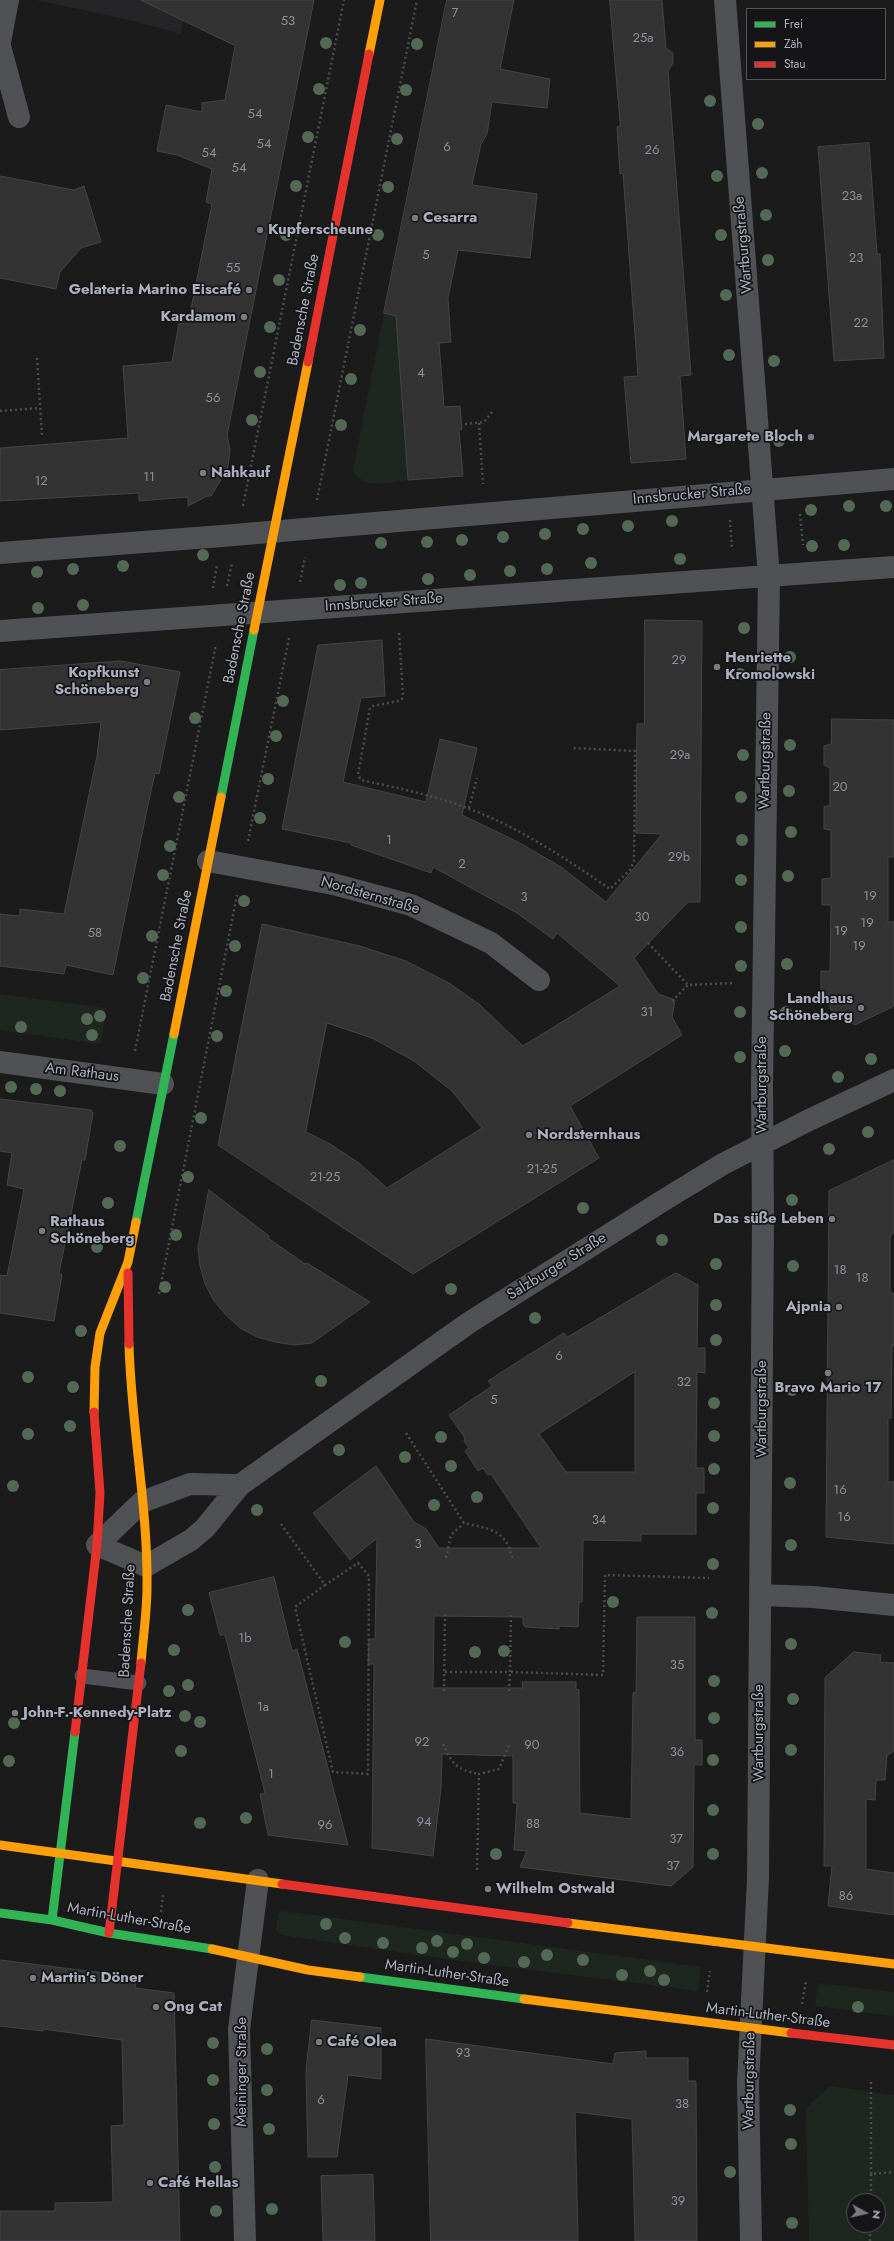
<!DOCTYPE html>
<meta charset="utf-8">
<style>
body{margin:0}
#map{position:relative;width:894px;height:2241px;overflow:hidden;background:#1b1b1c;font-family:Jost,sans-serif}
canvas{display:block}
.legend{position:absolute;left:746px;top:8px;width:140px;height:72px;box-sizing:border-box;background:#151518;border:1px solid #51535a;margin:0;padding:5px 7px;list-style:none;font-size:12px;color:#acb0bd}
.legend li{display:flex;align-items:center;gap:8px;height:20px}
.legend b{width:20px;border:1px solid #51535a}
.north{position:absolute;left:846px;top:2193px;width:40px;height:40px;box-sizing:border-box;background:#151518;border:1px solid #51535a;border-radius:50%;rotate:98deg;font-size:11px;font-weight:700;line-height:16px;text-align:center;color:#acb0bd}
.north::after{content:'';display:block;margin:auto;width:14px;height:18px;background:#797c85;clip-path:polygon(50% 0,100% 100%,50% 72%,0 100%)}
</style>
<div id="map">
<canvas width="894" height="2241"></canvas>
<ul class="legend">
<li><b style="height:5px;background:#30b455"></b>Frei</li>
<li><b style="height:5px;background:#ff9f0a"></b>Zäh</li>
<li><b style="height:5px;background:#e5322d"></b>Stau</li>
</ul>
<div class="north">N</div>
</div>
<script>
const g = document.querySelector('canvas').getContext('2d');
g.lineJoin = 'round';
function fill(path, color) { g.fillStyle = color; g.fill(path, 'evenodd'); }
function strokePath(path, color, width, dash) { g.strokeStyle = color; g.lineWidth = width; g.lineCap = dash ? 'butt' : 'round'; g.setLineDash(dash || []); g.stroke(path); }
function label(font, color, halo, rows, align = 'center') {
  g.font = font + ' Jost,sans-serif'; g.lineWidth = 3.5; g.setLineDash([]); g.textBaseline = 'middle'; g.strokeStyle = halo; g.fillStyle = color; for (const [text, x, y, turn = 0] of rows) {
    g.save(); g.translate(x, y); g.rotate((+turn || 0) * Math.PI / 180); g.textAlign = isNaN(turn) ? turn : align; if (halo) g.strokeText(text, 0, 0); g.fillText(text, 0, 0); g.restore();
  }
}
const built = new Path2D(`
 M36 0H187L181 34 134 21Z`);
const green = new Path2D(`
 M384 313 396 316 408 480C390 482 363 491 353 470Z
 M0 994 106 1008 101 1044 0 1030Z
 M283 1911 701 1967 698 1991 439 1958 281 1935 276 1930 278 1914Z
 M818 1983 894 1992V2016L815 2006Z
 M830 2086 894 2095V2241H809L806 2108ZM854 2201H878V2225H854Z`);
const building = new Path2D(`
 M141 0H314L227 435 230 450 228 466 224 475 211 496H207L188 506V497L139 501V493L0 501V448L128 438 123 366 172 362 179 323 188 324 212 204 206 202 212 169 177 155 157 151 166 105 202 112V103L225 100 235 46Z
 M447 0H514L500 69 550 79 547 108 492 102 487 134 481 144 472 185 537 194 530 258 458 250 448 298 451 342 439 343 444 407 460 406 462 429 459 430 463 476 408 480 396 316 384 313Z
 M610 0H662L666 48 673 53V63L668 71 691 375 680 376 686 459 631 463 624 377 638 376 623 173 620 174 617 127 620 126Z
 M869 143 877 254H880L884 358 834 361 818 147Z
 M0 176 74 190 84 186 101 242 81 248 60 272 56 289 0 278Z
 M645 620 702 621 700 902H688L634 958 658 994 675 1000 672 1017 682 1035 570 1106 599 1158 413 1274 218 1145 262 924 360 946 406 961 449 983 480 1005 523 1046 620 986 557 933 553 939 517 913 433 867 431 873 351 845V843L282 829 318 645 382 640 385 696 361 698 343 782 426 802 440 739 477 748 462 815 518 842 561 867 606 902 662 834 636 833 637 724H644ZM327 1023 372 1038 414 1061 452 1091 482 1128 387 1188 359 1163 330 1144 306 1132Z
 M121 661 180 672 159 774 155 773 148 805 113 975 66 965 64 974 0 966V914L20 916V909L64 914 97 756 101 722 0 730V670Z
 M832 719 894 720V857H888V922H894V1006L855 1025 830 1009V996H821V971H830L831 905H822V879L831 878V830L824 829V807L830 805V768L824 765V746L831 744Z
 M0 1099 91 1110 93 1113 85 1160H82L59 1273 62 1275 54 1321 0 1313V1275L7 1276 24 1189 7 1185 12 1153 0 1151Z
 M894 1160V1232L890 1237V1292L894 1294V1346L892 1345 891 1418H888V1482H894V1544L826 1537 829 1191Z
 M209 1190 269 1236 268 1238 305 1264 307 1263 370 1302 312 1343 294 1345 275 1342 257 1337 240 1328 226 1315 214 1301 205 1284 200 1266 198 1248Z
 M676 1273 698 1285 697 1348H705V1373L697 1372 696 1468H704V1493H696V1534H641V1541L583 1540 582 1602H579L578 1627 559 1626V1629L525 1627 523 1624V1617L434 1616 433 1688H523L522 1682H576V1689L579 1690 580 1813 631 1819 633 1693 636 1692 637 1617H695V1740H702V1765H694L693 1867 671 1886 520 1867 527 1851 514 1850 517 1803H513V1756L442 1754 441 1788 433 1856 372 1848 374 1664H368L369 1639H375L377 1538 350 1560 313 1513 376 1466 414 1522 426 1529 439 1548H541L491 1474 488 1475 483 1468 478 1471 465 1451 469 1448 464 1441 465 1438 449 1415 492 1386 488 1381 527 1356 564 1333 567 1337ZM635 1372V1472H566L539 1434Z
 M274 1577 292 1651 297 1649 348 1845 268 1835 260 1794 265 1793 225 1635H220L209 1593Z
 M854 1652 881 1655 880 1662 894 1663V1751L887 1755 885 1780H876L875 1800 866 1799V1869L894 1873V1915L828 1906 832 1866H824L825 1678Z
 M0 1960 136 1977 135 1988 174 1993 180 2241H0V2211H55V2203L113 2202 111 2126 124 2125 122 2040 43 2029V2031L0 2026Z
 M312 2020 381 2028V2079L348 2075 337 2157H308L306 2071Z
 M426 2039 613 2064 615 2053 646 2051V2058H688V2081H696L697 2241H635L632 2119 575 2112 578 2241H431Z
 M373 2175 375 2241H323L321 2176Z`);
const path = new Path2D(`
 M37 358 42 436
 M0 411 40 408
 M479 423 483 484
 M465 424 484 422 492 412
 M317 500 417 0
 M243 506 344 0
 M800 514 803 545
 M730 520 732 549
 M300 582 305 557
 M227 586 232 563
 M213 588 217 565
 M399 633 403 695 402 699 398 701 373 706 370 708 358 775 361 780C397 788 433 795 467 808 519 827 565 858 610 889L630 870 634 861 635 751 573 748
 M469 808 477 778
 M248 841 289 638
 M648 943 688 985 734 983
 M672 1001 688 985
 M135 1051 216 644
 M159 1294 237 895
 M406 1433 464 1523C489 1529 506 1529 512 1558
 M281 1524 325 1585 295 1607 333 1772 368 1774 369 1576 358 1563 325 1585
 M446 1558 451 1535 464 1523
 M445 1672H510L511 1614
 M444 1691 445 1613
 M509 1691 510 1672 603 1675 605 1575 709 1578
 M443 1744C452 1764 457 1770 479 1774
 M477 1870 479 1774 499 1769 509 1745
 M161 1912 163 1895
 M707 1992 710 1971
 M802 2004 806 1981
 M871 2082V2174L894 2172
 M871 2201V2174
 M870 2241V2225`);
const lane = new Path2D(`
 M82 1676 139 1683`);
const street = new Path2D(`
 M725 0 769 577 762 1086 763 1221 758 1878 748 2083 751 2241
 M0 42 8 0
 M0 46 19 117
 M0 553 222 536 894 479
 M0 631 894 567
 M208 861 333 884 411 905 491 943 539 980
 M0 1062 163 1084
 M240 1485 190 1484 142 1502 97 1545 146 1566 191 1540 205 1528 240 1485 470 1322 672 1195 723 1164 807 1121 894 1080
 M760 1595 813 1597 894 1605
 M245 2241 239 2029 258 1880`);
const fast = new Path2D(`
 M221 797 254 630
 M136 1222 174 1034
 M0 1913 52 1920 109 1933 212 1949
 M52 1920 75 1732
 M360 1977 524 1999`);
const slow = new Path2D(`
 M369 54 380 0
 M254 630 308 362
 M174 1034 221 797
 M129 1344C131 1425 148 1506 147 1587 147 1612 143 1638 141 1663
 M94 1412 95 1367 100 1333 128 1262 136 1222
 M0 1845 282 1884
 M568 1923 894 1964
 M212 1949 308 1970 360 1977
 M524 1999 791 2033`);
const jam = new Path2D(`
 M308 362 369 54
 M128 1273 129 1344
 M75 1732 97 1545 100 1493 94 1412
 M282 1884 568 1923
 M109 1933 141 1663
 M791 2033 894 2045`);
const trees = [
 [326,43],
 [417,44],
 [319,89],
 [406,90],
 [710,101],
 [758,124],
 [308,137],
 [397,139],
 [762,173],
 [717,176],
 [296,186],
 [388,187],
 [766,215],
 [286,235],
 [378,235],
 [721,235],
 [768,260],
 [279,280],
 [726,295],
 [270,327],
 [360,330],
 [729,355],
 [774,361],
 [260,372],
 [351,379],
 [252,420],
 [341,425],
 [779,441],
 [849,506],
 [886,506],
 [811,510],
 [672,521],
 [628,526],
 [583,529],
 [545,534],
 [503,537],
 [462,540],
 [427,542],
 [381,543],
 [844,545],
 [812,546],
 [203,555],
 [680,559],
 [591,563],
 [123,566],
 [73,569],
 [547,569],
 [510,571],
 [37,572],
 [470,575],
 [428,579],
 [361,583],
 [340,585],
 [83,605],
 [38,608],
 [744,628],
 [790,657],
 [740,674],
 [283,701],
 [195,718],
 [276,736],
 [790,745],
 [743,755],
 [268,779],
 [789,791],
 [179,797],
 [741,797],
 [260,818],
 [791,832],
 [742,840],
 [170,846],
 [163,875],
 [788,876],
 [741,880],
 [244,901],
 [741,927],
 [152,936],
 [235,946],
 [787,964],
 [741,966],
 [143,978],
 [226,991],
 [740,1012],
 [786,1012],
 [100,1016],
 [87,1019],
 [21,1027],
 [92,1035],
 [217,1036],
 [785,1051],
 [740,1057],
 [871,1059],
 [838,1077],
 [11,1087],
 [36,1089],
 [60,1091],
 [201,1118],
 [868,1132],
 [120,1146],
 [829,1149],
 [188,1177],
 [792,1200],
 [108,1203],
 [583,1208],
 [176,1235],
 [662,1240],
 [97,1247],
 [716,1264],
 [793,1266],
 [165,1287],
 [451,1289],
 [716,1305],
 [535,1318],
 [81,1331],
 [716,1340],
 [28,1377],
 [321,1381],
 [73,1387],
 [792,1390],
 [714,1403],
 [70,1426],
 [28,1434],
 [714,1436],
 [441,1437],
 [339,1450],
 [405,1457],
 [451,1466],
 [714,1469],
 [790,1483],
 [13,1486],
 [477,1497],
 [434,1505],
 [713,1508],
 [257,1510],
 [791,1545],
 [713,1564],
 [613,1602],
 [188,1610],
 [712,1613],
 [345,1642],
 [791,1644],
 [174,1650],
 [504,1651],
 [475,1652],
 [714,1681],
 [188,1685],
 [169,1691],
 [793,1699],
 [185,1716],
 [714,1718],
 [200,1722],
 [14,1723],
 [791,1750],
 [181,1751],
 [713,1760],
 [9,1761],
 [713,1810],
 [246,1818],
 [200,1823],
 [496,1854],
 [713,1854],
 [326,1924],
 [345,1938],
 [437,1941],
 [383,1943],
 [467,1944],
 [422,1948],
 [453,1952],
 [547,1955],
 [484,1958],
 [583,1960],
 [524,1962],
 [650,1971],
 [622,1975],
 [664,1980],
 [858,2007],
 [213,2043],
 [267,2049],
 [213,2080],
 [267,2090],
 [790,2110],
 [214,2124],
 [269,2129],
 [791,2144],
 [215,2167],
 [730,2172],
 [272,2209],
 [216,2211],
 [792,2223]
];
const markers = [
 [415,218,4,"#797c85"],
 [260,230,4,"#797c85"],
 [249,290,4,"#797c85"],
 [244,317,4,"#797c85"],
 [811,437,4,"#797c85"],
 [203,473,4,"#797c85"],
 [717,667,4,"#797c85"],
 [147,682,4,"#797c85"],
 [861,1008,4,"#797c85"],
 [529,1135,4,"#797c85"],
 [832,1219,4,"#797c85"],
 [42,1231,4,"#797c85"],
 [839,1307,4,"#797c85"],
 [828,1373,4,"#797c85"],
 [15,1713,4,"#797c85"],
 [488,1889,4,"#797c85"],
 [33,1978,4,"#797c85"],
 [156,2007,4,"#797c85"],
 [319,2042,4,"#797c85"],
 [150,2183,4,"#797c85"]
];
const numberNames = [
 ["7",455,14],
 ["53",288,22],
 ["25a",643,39],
 ["54",255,115],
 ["54",264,145],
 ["6",447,148],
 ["26",652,151],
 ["54",209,154],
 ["54",239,169],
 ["23a",852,197],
 ["5",426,256],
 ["23",856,259],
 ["55",233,269],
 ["22",861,324],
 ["4",421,374],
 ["56",213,399],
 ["11",149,478],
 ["12",41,482],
 ["29",679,661],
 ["29a",680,756],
 ["20",840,788],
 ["1",389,841],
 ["29b",679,858],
 ["2",462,865],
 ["19",870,897],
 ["3",524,898],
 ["30",642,918],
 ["19",867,924],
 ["19",841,932],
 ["58",95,934],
 ["19",859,947],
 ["31",647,1013],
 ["21-25",542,1170],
 ["21-25",325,1178],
 ["18",840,1271],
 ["18",862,1279],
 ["6",559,1357],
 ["32",684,1383],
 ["5",494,1401],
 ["16",840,1491],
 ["16",844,1518],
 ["34",599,1521],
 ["3",418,1545],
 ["1b",245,1639],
 ["35",677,1666],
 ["1a",263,1708],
 ["92",422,1743],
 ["90",532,1746],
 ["36",677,1753],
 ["1",271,1775],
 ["94",424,1823],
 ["88",533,1825],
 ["96",325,1826],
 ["37",676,1840],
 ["37",673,1867],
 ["86",846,1897],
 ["93",463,2054],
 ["6",321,2101],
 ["38",682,2105],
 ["39",678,2202]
];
const poiNames = [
 ["Cesarra",423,218],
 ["Kupferscheune",268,230],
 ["Gelateria Marino Eiscafé",241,290,"right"],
 ["Kardamom",236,317,"right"],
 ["Margarete Bloch",803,437,"right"],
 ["Nahkauf",211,473],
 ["Henriette",725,658],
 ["Kromolowski",725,675],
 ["Kopfkunst",139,673,"right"],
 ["Schöneberg",139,690,"right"],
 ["Landhaus",853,999,"right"],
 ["Schöneberg",853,1016,"right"],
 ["Nordsternhaus",537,1135],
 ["Das süße Leben",824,1219,"right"],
 ["Rathaus",50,1222],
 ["Schöneberg",50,1239],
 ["Ajpnia",831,1307,"right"],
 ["Bravo Mario 17",828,1388,"center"],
 ["John-F.-Kennedy-Platz",23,1713],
 ["Wilhelm Ostwald",496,1889],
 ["Martin’s Döner",41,1978],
 ["Ong Cat",164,2007],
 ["Café Olea",327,2042],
 ["Café Hellas",158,2183]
];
const streetNames = [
 ["Wartburgstraße",744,245,-95],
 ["Badensche Straße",304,310,-79],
 ["Innsbrucker Straße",692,495,-5],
 ["Innsbrucker Straße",384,603,-4],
 ["Badensche Straße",240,628,-79],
 ["Wartburgstraße",766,761,-89],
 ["Nordsternstraße",370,896,16],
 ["Badensche Straße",177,946,-79],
 ["Am Rathaus",82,1073,7],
 ["Wartburgstraße",762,1085,-90],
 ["Salzburger Straße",557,1267,-32],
 ["Wartburgstraße",762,1409,-90],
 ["Badensche Straße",128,1621,-87],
 ["Wartburgstraße",759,1733,-90],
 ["Martin-Luther-Straße",129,1919,10],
 ["Martin-Luther-Straße",447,1974,8],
 ["Martin-Luther-Straße",768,2016,7],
 ["Meininger Straße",242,2072,-90],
 ["Wartburgstraße",750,2081,-89]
];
fill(built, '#252528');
fill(green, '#1e2620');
fill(building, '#333334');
strokePath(building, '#444548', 1);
strokePath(path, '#4b4c4f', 2.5, [2, 3]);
strokePath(lane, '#4f5155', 15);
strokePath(street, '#4f5155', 22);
strokePath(fast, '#30b455', 9);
strokePath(slow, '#ff9f0a', 9);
strokePath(jam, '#e5322d', 9);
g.fillStyle = '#536956';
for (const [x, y] of trees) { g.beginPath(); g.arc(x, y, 6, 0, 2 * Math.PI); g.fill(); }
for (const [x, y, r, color] of markers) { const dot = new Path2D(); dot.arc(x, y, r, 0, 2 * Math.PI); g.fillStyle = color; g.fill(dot); strokePath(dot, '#151518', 1.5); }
label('13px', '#8e919b', null, numberNames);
label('bold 15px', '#acb0bd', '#151518', poiNames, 'left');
label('15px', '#acb0bd', '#151518', streetNames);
</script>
